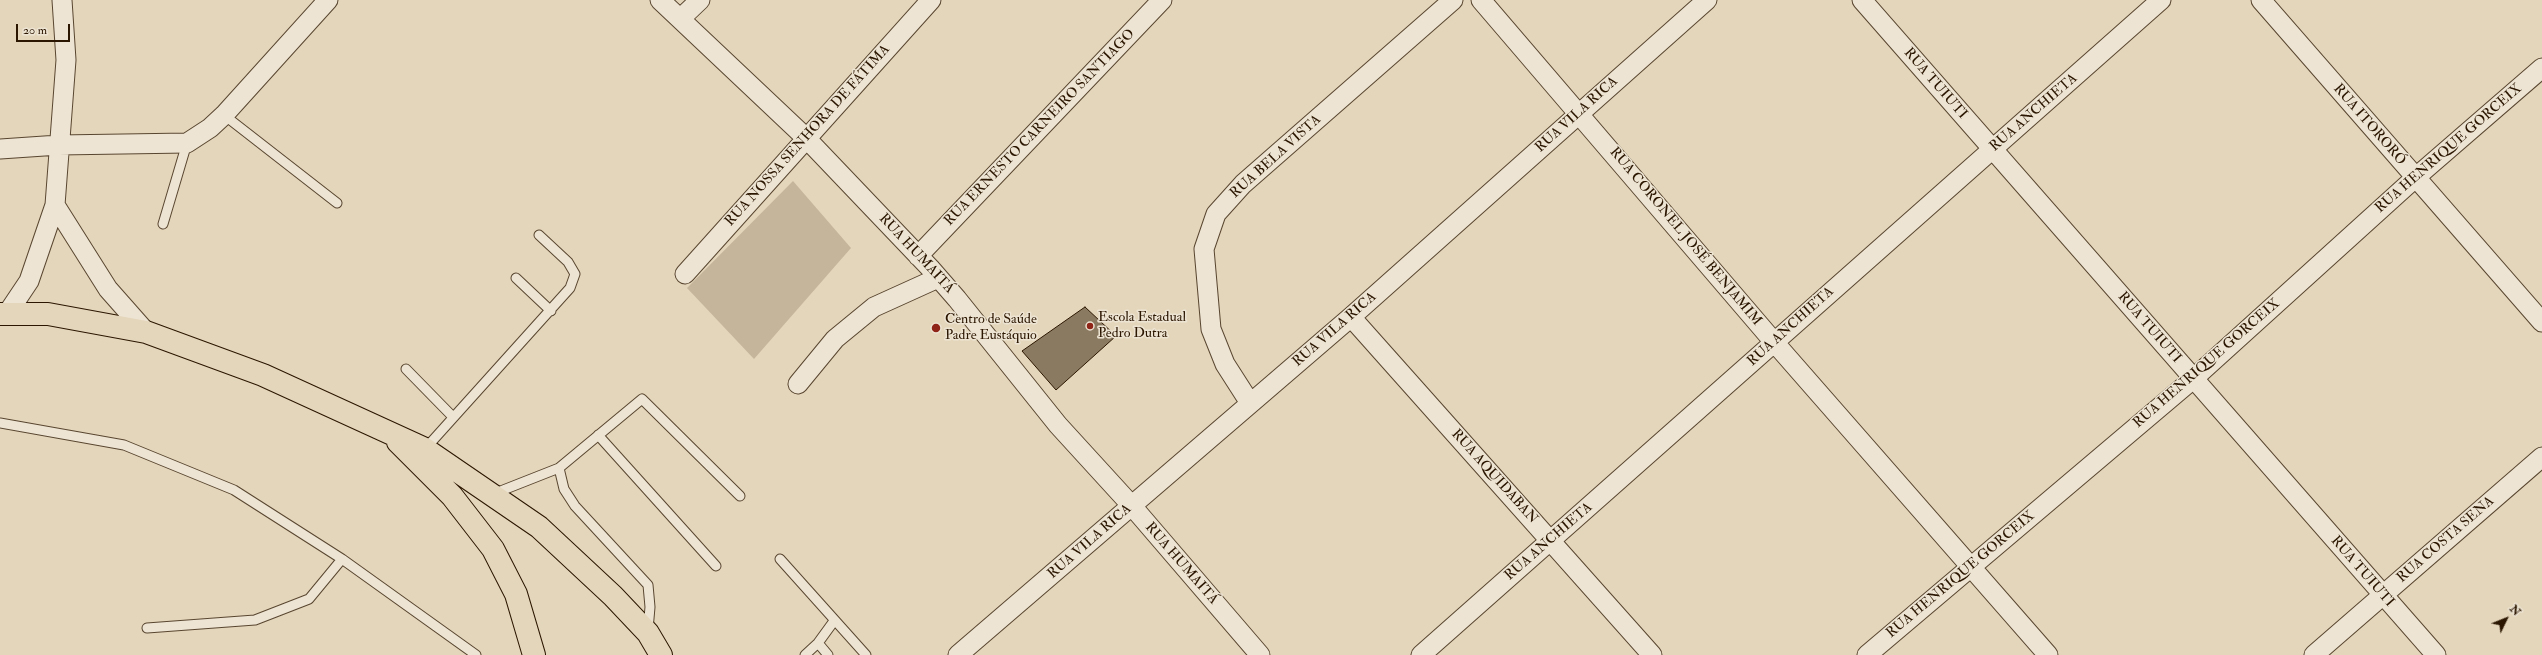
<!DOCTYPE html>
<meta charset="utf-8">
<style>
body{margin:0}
#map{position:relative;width:2542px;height:655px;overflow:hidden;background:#e4d6bb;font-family:"IM FELL Double Pica",serif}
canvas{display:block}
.north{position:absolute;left:2486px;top:599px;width:40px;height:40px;-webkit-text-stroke:3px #ede4d3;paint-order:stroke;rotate:47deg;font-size:11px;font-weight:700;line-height:16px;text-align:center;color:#2b1601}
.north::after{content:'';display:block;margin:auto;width:14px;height:18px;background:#2b1601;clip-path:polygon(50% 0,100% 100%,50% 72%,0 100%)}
.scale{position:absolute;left:16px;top:24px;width:54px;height:18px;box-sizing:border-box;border:2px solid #2b1601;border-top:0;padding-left:5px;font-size:12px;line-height:14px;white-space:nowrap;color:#2b1601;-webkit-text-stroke:3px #ede4d3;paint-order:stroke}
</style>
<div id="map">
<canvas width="2542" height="655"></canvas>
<div class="north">N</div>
<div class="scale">20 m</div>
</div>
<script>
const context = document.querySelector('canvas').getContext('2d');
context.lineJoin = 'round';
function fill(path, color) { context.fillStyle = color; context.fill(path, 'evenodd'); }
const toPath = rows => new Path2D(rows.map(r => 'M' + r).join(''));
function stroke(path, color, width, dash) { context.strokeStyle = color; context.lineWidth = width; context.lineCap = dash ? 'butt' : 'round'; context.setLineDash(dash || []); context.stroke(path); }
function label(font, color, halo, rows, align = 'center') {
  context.font = font + ' "IM FELL Double Pica",serif'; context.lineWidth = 3; context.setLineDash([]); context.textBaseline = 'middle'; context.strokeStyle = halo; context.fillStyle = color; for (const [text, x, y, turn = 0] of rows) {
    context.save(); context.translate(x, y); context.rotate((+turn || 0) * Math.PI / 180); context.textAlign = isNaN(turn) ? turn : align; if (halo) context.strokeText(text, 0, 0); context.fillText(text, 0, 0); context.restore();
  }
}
fill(toPath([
 [793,181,851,248,754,359,687,288]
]), '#c5b59b');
const building = toPath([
 [1085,307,1116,336,1056,390,1022,351,1085,307]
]);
fill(building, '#8b7a62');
stroke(building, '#2b1601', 1);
const service = toPath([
 [224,115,337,203],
 [163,224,187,143],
 [516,278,551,311],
 [406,369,453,417],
 [0,423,124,445,234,490,342,559,476,655],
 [598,435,716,566],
 [425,449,570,288,575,274,568,262,539,235],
 [559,468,564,489,575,506,648,585,650,607,648,630],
 [493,494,559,468,642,399,740,496],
 [780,559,866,655],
 [147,628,255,620,309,599,342,559],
 [818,643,828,655],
 [805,655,818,643,834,621]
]);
const minor = toPath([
 [660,0,805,137,930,268,957,299,1058,425,1132,506,1260,655],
 [1481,0,1774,342,2048,655],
 [1862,0,2436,655],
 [2261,0,2542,322],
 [680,19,700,0],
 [0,149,59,145,187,143,210,128,224,115,328,0],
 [55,205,108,289,146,332],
 [918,256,1162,0],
 [685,274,931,0],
 [7,314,29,281,55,205,66,60,62,0],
 [1351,317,1652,655],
 [798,384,835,339,874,307,938,278],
 [1250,403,1225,364,1211,329,1204,249,1216,214,1243,184,1453,0],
 [958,655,1351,317,1707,0],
 [1421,655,2161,0],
 [1867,655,2193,379,2415,178,2542,68],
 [2314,655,2542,457]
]);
const trunk = toPath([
 [0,314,48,314,146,332,263,375,425,449,539,527,613,596,648,633,661,655],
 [398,442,452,496,493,549,516,594,534,655]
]);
stroke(service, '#594630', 11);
stroke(minor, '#594630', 21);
stroke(trunk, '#2b1601', 24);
stroke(service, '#ede4d3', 9);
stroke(minor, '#ede4d3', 19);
stroke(trunk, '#e4d6bb', 22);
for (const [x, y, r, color] of [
 [1090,326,4,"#8f2418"],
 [936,328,5,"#8f2418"]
]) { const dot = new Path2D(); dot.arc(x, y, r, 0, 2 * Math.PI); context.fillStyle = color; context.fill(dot); stroke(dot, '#ede4d3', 1.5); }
label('14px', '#2b1601', '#ede4d3', [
 ["RUA TUIUTI",1935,84,49],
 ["RUA ANCHIETA",2034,113,-41],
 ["RUA VILA RICA",1577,115,-42],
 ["RUA ITORORÓ",2369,125,49],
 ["RUA ERNESTO CARNEIRO SANTIAGO",1040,128,-46],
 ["RUA NOSSA SENHORA DE FÁTIMA",808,136,-48],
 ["RUA HENRIQUE GORCEIX",2449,149,-41],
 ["RUA BELA VISTA",1276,157,-42],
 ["RUA CORONEL JOSÉ BENJAMIM",1685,237,50],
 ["RUA HUMAITÁ",916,254,47],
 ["RUA ANCHIETA",1791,327,-42],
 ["RUA TUIUTI",2149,328,49],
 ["RUA VILA RICA",1335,330,-41],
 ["RUA HENRIQUE GORCEIX",2207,364,-41],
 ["RUA AQUIDABAN",1494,477,48],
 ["RUA COSTA SENA",2446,540,-41],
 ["RUA VILA RICA",1090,542,-41],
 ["RUA ANCHIETA",1549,542,-41],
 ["RUA HUMAITÁ",1181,564,49],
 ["RUA TUIUTI",2362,572,49],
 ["RUA HENRIQUE GORCEIX",1961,575,-40]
]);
label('14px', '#2b1601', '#ede4d3', [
 ["Escola Estadual",1098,318],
 ["Pedro Dutra",1098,334],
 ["Centro de Saúde",945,320],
 ["Padre Eustáquio",945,336]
], 'left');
</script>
